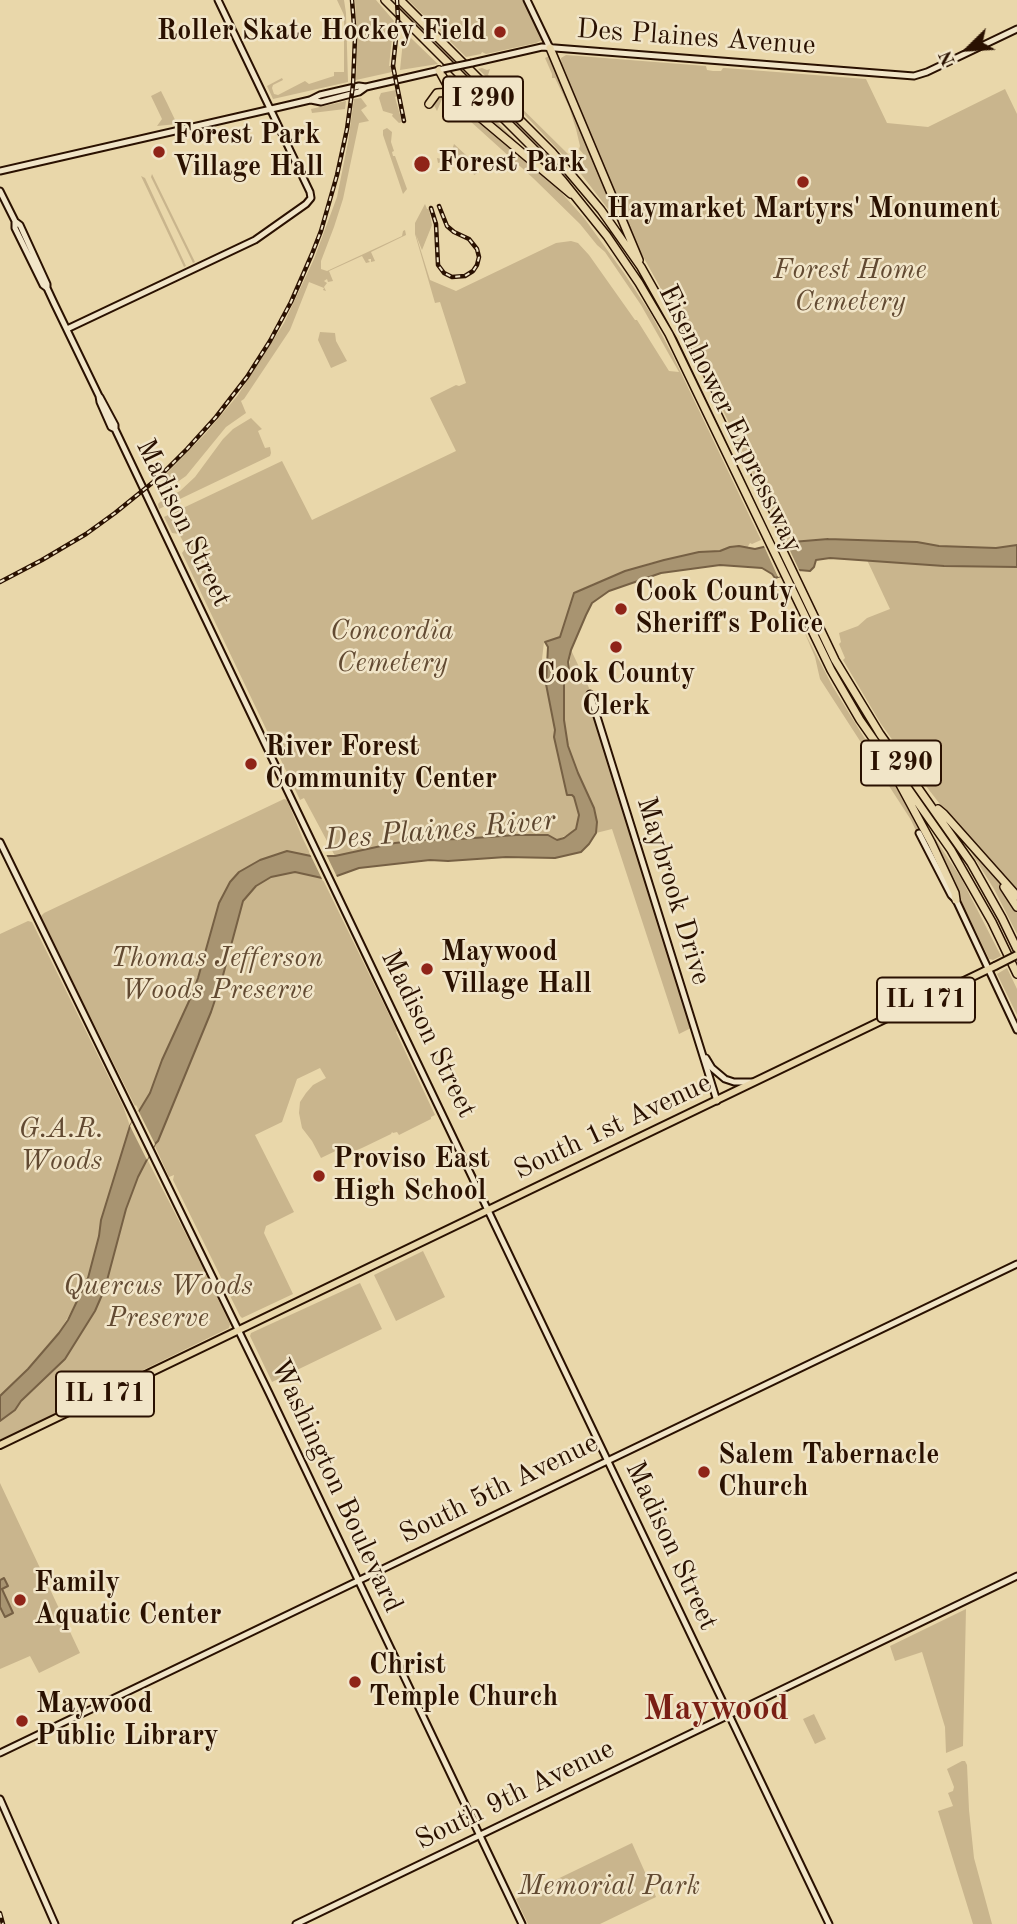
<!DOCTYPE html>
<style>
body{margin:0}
#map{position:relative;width:1017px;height:1924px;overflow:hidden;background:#e9d7aa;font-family:"Old Standard TT",serif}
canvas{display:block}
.north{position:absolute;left:933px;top:14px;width:70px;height:70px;-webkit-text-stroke:5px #f1e5c8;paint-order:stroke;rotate:246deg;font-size:19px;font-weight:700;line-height:28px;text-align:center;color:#2a1101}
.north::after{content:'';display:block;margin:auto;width:24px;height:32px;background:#2a1101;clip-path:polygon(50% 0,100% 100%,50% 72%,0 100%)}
</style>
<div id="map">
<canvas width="1017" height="1924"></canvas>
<div class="north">N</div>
</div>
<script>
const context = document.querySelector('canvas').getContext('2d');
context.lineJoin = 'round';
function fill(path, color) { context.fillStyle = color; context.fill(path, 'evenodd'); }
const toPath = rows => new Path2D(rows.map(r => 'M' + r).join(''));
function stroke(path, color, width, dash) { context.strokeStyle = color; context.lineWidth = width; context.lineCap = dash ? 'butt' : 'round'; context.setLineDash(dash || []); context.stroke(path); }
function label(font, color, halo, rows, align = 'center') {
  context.font = font + ' "Old Standard TT",serif'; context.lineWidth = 5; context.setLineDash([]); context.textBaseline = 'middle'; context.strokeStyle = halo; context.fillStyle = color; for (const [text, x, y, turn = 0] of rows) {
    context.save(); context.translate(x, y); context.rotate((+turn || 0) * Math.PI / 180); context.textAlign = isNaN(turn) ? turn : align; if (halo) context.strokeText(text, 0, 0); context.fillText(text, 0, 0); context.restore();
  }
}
fill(toPath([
 [337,0,344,0,346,13,348,82,273,99,267,86,282,78,283,80,273,85,272,88,274,94,278,95,305,81,309,84,334,76,334,72,344,72,344,15],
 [355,0,376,0,394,21,389,66,392,66,392,72,356,80,357,37],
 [408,0,523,0,542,40,536,43,486,54,482,52,481,54,466,57],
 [404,31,412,39,438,64,400,70],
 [566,55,706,66,707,70,713,71,721,71,723,68,725,68,866,79,887,123,928,127,1005,89,1017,114,1017,545,996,548,939,546,917,542,828,539,786,543,690,341,640,251,562,68,561,58],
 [549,56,621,221,618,222,581,174,505,94,478,69,482,68,487,70,490,69,488,75,570,156,573,154,583,163,583,160,586,157,579,149,580,146,576,129,569,107,555,78,552,78,552,74,545,58],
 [450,75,539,164,458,95,450,85,447,77],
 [396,90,397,96,395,97,402,122,399,123,392,116,393,114,383,111,379,98,381,93],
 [161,91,167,103,177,124,157,126,162,119,151,96],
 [449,95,551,181,584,218,624,273,651,314,672,354,761,540,752,544,750,543,747,548,739,546,730,547,720,551,709,551,650,563,593,584,574,593,560,637,544,642,541,668,545,669,546,684,555,730,554,737,567,795,573,795,574,797,579,815,578,824,574,831,557,840,516,835,460,839,421,840,395,843,335,856,304,798,300,800,182,553,185,549,185,545,179,534,172,533,164,517,282,461,312,520,456,451,430,398,456,385,459,386,466,383,440,302,435,303,415,234,415,223,425,204,427,209,429,209,432,225,422,250,416,235,430,280,456,291,556,243,571,241,578,243,589,255,635,320,637,320,669,371,679,372,641,305,605,252,597,245,580,224,533,178,449,102,442,99,437,111,434,105,438,96],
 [361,98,367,106,361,110,369,121,359,123,343,199,334,227,321,261,321,269,327,271,402,236,403,231,405,230,406,235,371,252,375,261,371,262,371,259,369,259,368,260,370,262,366,263,362,256,329,271,333,281,328,282,327,279,324,281,327,283,324,287,326,291,323,290,324,288,309,282,290,330,244,399,241,401,246,413,226,427,186,476,166,490,163,477,205,434,238,395,284,323,314,259,337,197,348,142,354,99],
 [346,101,345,109,312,113,311,109],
 [387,128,392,132,391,142,394,151,392,152,393,156,395,156,407,189,403,194,383,135,383,130],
 [454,144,468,157,480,172,474,175,469,160,465,161,463,156,438,163,437,158,442,159,450,156],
 [152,174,195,262,193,263,151,177],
 [141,176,145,178,186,266,184,267],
 [320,332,335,333,336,341,347,361,331,368,318,340],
 [251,418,262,429,258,431,265,448,270,447,271,453,270,456,159,509,158,504,160,502,180,491,195,477,223,439,233,429],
 [867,560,944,566,1017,567,1017,893,953,821,919,777,881,724,843,660,845,658,839,644,841,642,839,633,858,626,867,618,890,609],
 [804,631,833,687,865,739,890,775,921,829,916,831,911,820,820,679,815,657],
 [571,650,589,688,587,696,691,1028,679,1034,612,829,596,833,597,822,568,746,564,720,563,698,564,671,569,670],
 [284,799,287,800,303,839,397,1031,396,1032,435,1115,431,1117,431,1119,399,1135,397,1132,393,1133,392,1132,391,1134,362,1148,352,1152,348,1145,321,1158,312,1141,302,1128,299,1113,300,1102,306,1093,313,1085,326,1078,320,1068,297,1079,282,1122,255,1135,294,1212,266,1226,264,1233,293,1294,242,1318,240,1316,173,1180,174,1175,169,1177,139,1111,136,1105,135,1106,86,1008,41,916,44,913],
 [927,826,961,878,1001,956,993,960,989,959,926,827],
 [966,844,993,874,1017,911,1017,934,994,889],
 [28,921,32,922,123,1106,130,1126,101,1220,99,1236,88,1278,77,1301,59,1333,28,1369,0,1396,0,934],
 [1007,968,1017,989,1017,1015,997,974],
 [147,1159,194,1250,230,1324,229,1328,0,1440,0,1421,15,1410,105,1288,126,1209,138,1177],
 [423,1251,445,1297,396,1321,374,1275],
 [360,1283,382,1329,272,1382,250,1336,251,1333],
 [0,1483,80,1653,39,1673,30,1656,0,1669],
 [966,1609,963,1746,946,1753,945,1727,922,1652,895,1661,890,1646],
 [814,1714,826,1739,815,1744,803,1719],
 [962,1761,965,1761,967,1765,969,1810,974,1858,992,1924,973,1924,938,1811,953,1806,948,1793,953,1791,954,1787,947,1769],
 [632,1843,656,1897,600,1924,528,1924,516,1899]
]), '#c9b58d');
const water = toPath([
 [828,539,917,542,939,546,996,548,1017,545,1017,567,944,566,830,558,816,560,814,567,810,571,799,570,775,578,772,574,762,568,720,565,661,573,609,591,592,603,586,615,571,650,568,662,569,670,564,672,564,720,568,746,578,773,594,808,597,822,596,833,589,844,581,852,555,858,506,857,448,861,430,860,359,868,334,877,322,878,295,872,271,877,256,886,243,901,222,979,211,1012,158,1141,155,1144,138,1177,126,1209,105,1288,95,1311,65,1359,21,1401,15,1410,0,1421,0,1396,28,1369,59,1333,68,1320,88,1278,99,1236,101,1220,130,1126,150,1093,162,1060,190,999,198,978,219,903,230,882,239,872,260,860,287,851,311,856,335,856,395,843,421,840,460,839,516,835,548,835,557,840,564,838,576,829,579,815,574,797,572,795,567,795,554,737,555,730,546,684,548,647,545,642,560,637,574,593,625,571,664,560,699,552,720,551,730,547,739,546,755,549,780,543,828,539],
 [4,1578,8,1586,2,1589,13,1613,5,1617,0,1607,0,1580,4,1578]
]);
fill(water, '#a89471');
stroke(water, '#766044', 2);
fill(toPath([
 [779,540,785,540,800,572,778,577,763,544],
 [309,852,325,852,338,879,323,881],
 [138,1110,155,1144,147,1160,130,1126]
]), '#e9d7aa');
const secondary = toPath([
 [527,0,550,48],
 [472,63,542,47,914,76,927,72,1017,29],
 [311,100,321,102,359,92,366,87,440,70],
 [0,171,280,107,310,100,320,95,359,86,366,87],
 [0,191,15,221,15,228,43,285,47,288,54,303,99,396,100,402,111,427,115,429,183,572,829,1924],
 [16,222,20,225,47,284,47,288],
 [67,329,255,240,306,204,311,198,310,192,218,0],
 [100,397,115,425,115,429],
 [590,694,717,1101],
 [919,833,951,895,956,900,1017,1030],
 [0,842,269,1393,522,1924],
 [706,1058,712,1068,725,1079,734,1082,752,1082],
 [0,1753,1017,1264],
 [0,1799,55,1924],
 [296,1924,1017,1576]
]);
const primary = toPath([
 [0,1445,995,966]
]);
const highway = toPath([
 [385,0,542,157,562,180,607,236,639,283,669,334,831,670,860,720,951,850,992,922,1017,974],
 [400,0,552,152,601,210,641,267,680,336,835,660,880,734,971,863,1002,918,1017,949],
 [550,48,639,260],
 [439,70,451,92,457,98,571,194],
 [429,104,437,93,451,92],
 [896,777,931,842,955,893,956,900],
 [938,809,944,814,1017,896],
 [1004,887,1017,907]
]);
stroke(secondary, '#2a1101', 9);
stroke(primary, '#2a1101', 10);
stroke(highway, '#2a1101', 10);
stroke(secondary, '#f1e5c8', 5);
stroke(primary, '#e9d7aa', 6);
stroke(highway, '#e9d7aa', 7);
const rail = toPath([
 [397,0,398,19,393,66,404,121],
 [431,208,436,224,438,265,444,273,452,277,465,276,473,271,477,265,479,257,477,249,469,239,454,232,447,226,439,206],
 [0,582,42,560,86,534,115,513,157,479,187,449,216,417,247,377,270,341,291,302,312,254,321,231,337,175,347,129,353,85,355,38,352,0],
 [0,1913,3,1924]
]);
stroke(rail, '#2a1101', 4.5);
stroke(rail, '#f1e5c8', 2, [5]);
const secondaryBridge = toPath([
 [443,69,472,63]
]);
const primaryBridge = toPath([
 [995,966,1017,955]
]);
stroke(secondaryBridge, '#2a1101', 9, []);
stroke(primaryBridge, '#2a1101', 10, []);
stroke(secondaryBridge, '#f1e5c8', 5);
stroke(primaryBridge, '#e9d7aa', 6);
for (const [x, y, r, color] of [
 [500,32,7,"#8f2418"],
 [159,152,7,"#8f2418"],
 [422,164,9,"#8f2418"],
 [803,182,7,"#8f2418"],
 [621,609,7,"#8f2418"],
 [616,647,7,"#8f2418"],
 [251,764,7,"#8f2418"],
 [427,969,7,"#8f2418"],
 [319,1176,7,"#8f2418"],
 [704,1472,7,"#8f2418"],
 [20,1600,7,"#8f2418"],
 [355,1682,7,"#8f2418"],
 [22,1721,7,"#8f2418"]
]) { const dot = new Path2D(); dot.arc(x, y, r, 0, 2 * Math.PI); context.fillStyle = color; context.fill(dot); stroke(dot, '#f1e5c8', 2.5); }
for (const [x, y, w] of [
 [483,99,80],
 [901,763,80],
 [926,1000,98],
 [105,1394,98]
]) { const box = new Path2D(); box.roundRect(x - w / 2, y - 22.5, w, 45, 5); context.fillStyle = '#f1e5c8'; context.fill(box); stroke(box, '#2a1101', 2); }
label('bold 26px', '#2a1101', null, [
 ["I 290",483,99],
 ["I 290",901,763],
 ["IL 171",926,1000],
 ["IL 171",105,1394]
]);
label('bold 28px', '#2a1101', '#f1e5c8', [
 ["Roller Skate Hockey Field",486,32,"right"],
 ["Forest Park",173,136],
 ["Village Hall",173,168],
 ["Forest Park",438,164],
 ["Haymarket Martyrs' Monument",803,210,"center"],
 ["Cook County",635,593],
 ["Sheriff's Police",635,625],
 ["Cook County",616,675,"center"],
 ["Clerk",616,707,"center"],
 ["River Forest",265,748],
 ["Community Center",265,780],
 ["Maywood",441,953],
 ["Village Hall",441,985],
 ["Proviso East",333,1160],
 ["High School",333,1192],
 ["Salem Tabernacle",718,1456],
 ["Church",718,1488],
 ["Family",34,1584],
 ["Aquatic Center",34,1616],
 ["Christ",369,1666],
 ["Temple Church",369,1698],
 ["Maywood",36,1705],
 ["Public Library",36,1737]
], 'left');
label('28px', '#2a1101', '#f1e5c8', [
 ["Des Plaines Avenue",696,38,4],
 ["Eisenhower Expressway",730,419,64],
 ["Madison Street",183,523,64],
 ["Maybrook Drive",673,891,73],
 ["Madison Street",428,1034,64],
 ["South 1st Avenue",613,1127,-25],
 ["Washington Boulevard",336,1486,65],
 ["South 5th Avenue",499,1489,-26],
 ["Madison Street",671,1546,65],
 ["South 9th Avenue",515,1795,-26]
]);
label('italic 28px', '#624a32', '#f1e5c8', [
 ["Forest Home",850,271],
 ["Cemetery",850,303],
 ["Concordia",392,632],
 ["Cemetery",392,664],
 ["Thomas Jefferson",217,959],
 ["Woods Preserve",217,991],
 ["G.A.R.",61,1130],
 ["Woods",61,1162],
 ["Quercus Woods",158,1287],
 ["Preserve",158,1319],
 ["Memorial Park",609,1887]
]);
label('italic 30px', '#5c452e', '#f1e5c8', [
 ["Des Plaines River",440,831,-5]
]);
label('bold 35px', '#7a1f14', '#f1e5c8', [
 ["Maywood",716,1710]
]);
</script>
